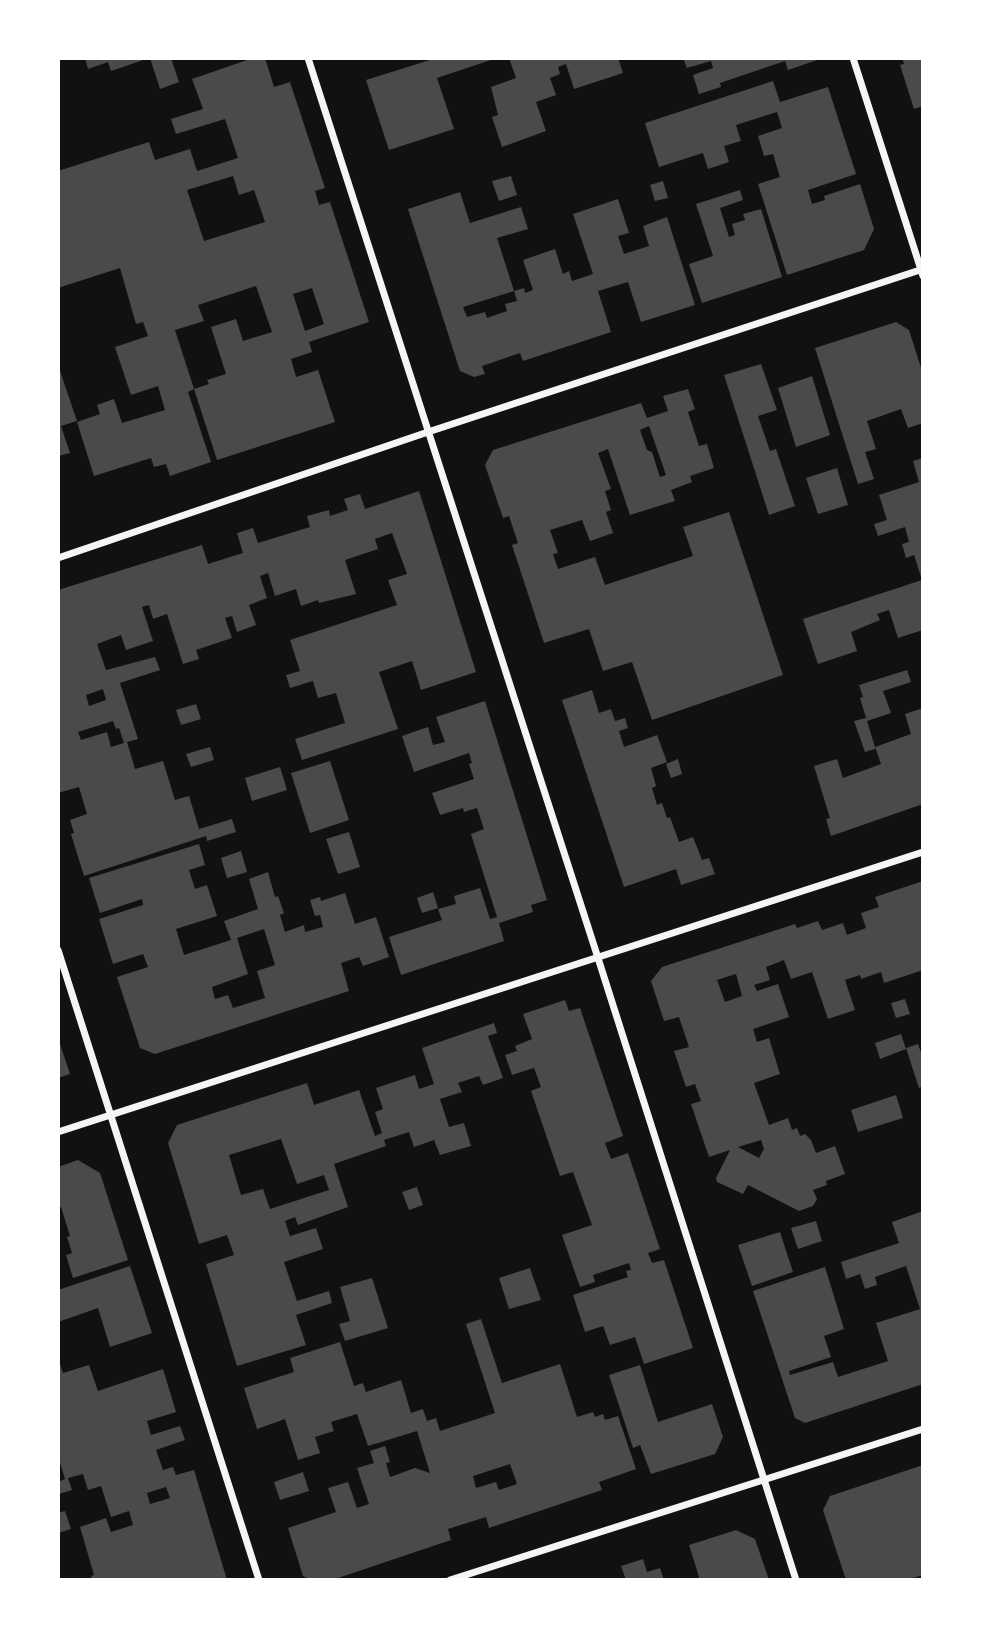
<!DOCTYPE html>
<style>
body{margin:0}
#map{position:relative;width:981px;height:1638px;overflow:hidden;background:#111;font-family:"Asap Condensed",sans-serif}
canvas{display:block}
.frame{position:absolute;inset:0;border:60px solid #fff;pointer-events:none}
</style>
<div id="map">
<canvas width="981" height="1638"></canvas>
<div class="frame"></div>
</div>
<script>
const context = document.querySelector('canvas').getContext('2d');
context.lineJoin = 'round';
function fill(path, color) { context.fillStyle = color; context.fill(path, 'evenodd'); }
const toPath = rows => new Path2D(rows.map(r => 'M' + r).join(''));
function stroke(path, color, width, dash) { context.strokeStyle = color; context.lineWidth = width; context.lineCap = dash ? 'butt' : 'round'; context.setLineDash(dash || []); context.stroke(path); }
fill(toPath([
 [85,58,149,58,111,71,108,62,88,69],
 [150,58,171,58,179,82,160,89],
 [253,58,265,58,274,87,290,82,325,188,315,191,319,205,330,202,369,322,309,342,312,352,291,359,296,377,318,370,335,422,217,460,194,389,209,384,207,380,226,374,211,327,236,319,243,341,272,332,256,286,198,305,204,321,175,330,194,389,188,392,211,462,170,476,166,464,154,467,151,458,94,476,77,422,100,414,97,405,114,399,122,423,165,410,158,386,131,395,115,347,148,336,143,322,136,324,120,268,58,288,58,171,149,142,155,160,190,149,197,171,238,158,225,119,176,134,171,119,203,109,192,79],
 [233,176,239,195,254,190,265,222,204,241,187,190],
 [312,288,324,324,305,331,293,294],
 [429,58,497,58,437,78,454,129,389,150,366,80,430,60],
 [509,58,618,58,623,73,574,89,566,64,558,67,560,74,550,78,556,95,536,102,546,131,502,147,492,117,498,115,491,87,516,78],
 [683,58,823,58,788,70,785,61,720,83,721,87,699,94,693,75,713,68,711,61,687,68],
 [902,58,923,58,923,106,914,109,900,65,904,64],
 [773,81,780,102,828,87,856,174,808,190,812,204,825,200,824,196,860,184,874,229,864,250,787,275,758,184,780,177,773,154,764,156,758,136,782,128,777,112,736,125,741,141,724,146,729,162,708,169,703,153,659,167,645,123],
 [511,176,517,195,499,201,492,181],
 [663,181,668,198,655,201,650,185],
 [740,190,743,200,720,208,729,237,735,235,732,224,745,220,743,214,761,209,782,277,702,303,689,264,713,256,696,204],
 [460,192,470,223,521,207,528,229,497,238,514,291,524,288,525,293,533,290,523,260,555,249,563,274,569,271,572,281,593,274,573,214,618,199,629,233,618,236,624,254,649,246,643,226,667,217,695,305,641,322,628,282,598,291,611,332,523,361,520,353,482,366,485,374,474,377,460,371,408,209],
 [514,291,517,301,505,304,507,311,487,318,485,312,467,317,463,307],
 [896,322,909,330,923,374,923,423,908,428,901,409,867,421,876,449,865,452,874,479,858,484,815,348],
 [761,364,777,410,758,416,770,451,776,449,795,506,769,515,724,375],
 [58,365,77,421,61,426,70,453,58,456],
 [812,376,830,435,796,447,778,388],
 [688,389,695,409,688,412,699,446,707,444,714,468,690,476,692,482,671,490,675,501,630,515,608,449,598,453,611,489,605,491,611,510,606,512,613,533,590,541,582,520,550,530,558,553,553,554,558,569,595,557,605,585,693,556,683,527,729,512,783,675,652,720,632,662,603,671,589,629,544,643,512,545,518,543,509,516,503,518,485,465,493,450,641,403,647,418,668,411,663,396],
 [649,426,666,475,660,477,652,452,647,450,640,430],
 [923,458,923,630,898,638,889,610,877,614,880,620,851,632,857,651,818,664,803,619,922,580,914,555,906,558,902,544,909,542,905,527,878,536,874,524,887,520,879,495,919,482,913,461],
 [837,468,848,505,818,514,806,478],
 [419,491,476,672,421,690,412,661,379,672,398,729,302,760,295,739,345,723,336,693,318,698,313,681,290,688,286,675,300,671,290,640,397,605,388,580,407,574,392,533,375,539,378,549,345,560,356,594,319,603,318,600,301,606,296,589,275,596,268,573,260,576,267,598,249,605,256,625,237,632,232,616,225,618,232,638,196,650,199,659,183,664,167,614,153,619,149,605,142,607,153,641,126,650,121,635,97,644,106,670,155,657,160,670,120,683,138,739,127,742,135,769,163,761,175,800,189,796,199,829,232,819,236,832,207,841,206,836,84,876,71,834,74,833,70,820,87,814,79,787,58,793,58,590,202,545,208,564,243,553,237,533,253,528,258,543,310,527,307,516,329,510,330,516,348,510,344,499,360,494,365,509],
 [103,689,106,700,89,706,86,695],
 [113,721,116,729,119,728,124,743,111,747,107,732,81,740,78,732],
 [907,670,911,682,883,691,891,713,867,721,875,747,911,734,905,714,923,708,923,804,831,836,826,819,830,818,814,766,837,759,843,778,881,764,875,747,875,749,865,752,854,721,866,718,860,698,863,697,859,685],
 [592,690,599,713,611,709,615,721,625,718,628,728,619,731,624,747,657,735,667,762,651,768,656,786,652,788,657,805,662,803,667,818,670,817,679,842,693,837,702,860,709,858,715,874,681,885,676,869,624,887,562,700],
 [485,701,547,900,531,905,533,912,499,923,504,941,401,975,389,937,442,920,438,909,456,904,454,896,480,888,490,919,497,917,471,834,484,829,477,808,464,812,463,808,440,815,432,793,474,779,469,764,472,763,469,753,414,772,402,736,428,727,433,745,445,742,436,717],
 [196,704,201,719,181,725,176,710],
 [210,747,214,760,191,767,186,754],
 [678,759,682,774,671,778,666,764],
 [330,761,349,820,310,833,291,773],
 [280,767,287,790,252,801,245,778],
 [349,832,360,867,338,874,326,839],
 [199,844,205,865,189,870,195,889,207,885,217,916,176,929,184,955,231,940,224,921,258,909,249,879,268,872,275,897,278,896,284,913,280,915,285,932,304,925,305,932,323,927,320,915,315,916,310,900,320,897,321,901,345,893,355,924,376,917,389,957,363,966,359,957,341,963,349,991,155,1054,140,1048,117,977,148,967,143,954,113,964,99,919,143,905,142,899,100,913,89,878],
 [264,929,275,965,257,971,265,998,233,1008,228,995,215,999,212,987,248,974,237,938],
 [241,851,247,872,227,878,221,858],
 [923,881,923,970,884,983,881,972,861,979,860,975,845,980,855,1010,828,1019,812,972,791,979,784,960,766,967,770,980,754,985,757,991,778,984,789,1017,753,1029,757,1042,769,1038,780,1074,754,1083,769,1125,788,1118,792,1130,797,1128,800,1136,805,1134,811,1140,816,1153,835,1146,845,1174,826,1181,827,1185,813,1190,817,1199,813,1206,799,1211,748,1185,743,1194,717,1182,716,1178,730,1150,709,1157,691,1104,701,1101,695,1084,686,1087,674,1051,689,1047,679,1017,664,1021,651,981,662,967,795,924,797,928,818,921,822,930,843,923,847,935,866,928,861,913,879,907,875,897],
 [736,974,742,996,725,1002,717,980],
 [761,1140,764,1149,759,1158,738,1147],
 [433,892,438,908,422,913,417,898],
 [905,999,910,1014,896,1018,891,1003],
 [565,1000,569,1011,580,1008,623,1136,605,1143,611,1159,628,1153,660,1249,648,1253,652,1263,664,1260,693,1348,644,1364,635,1337,610,1345,603,1326,585,1332,573,1295,628,1277,626,1271,631,1270,629,1263,593,1275,595,1282,580,1287,562,1235,592,1225,573,1172,560,1176,531,1091,541,1087,534,1068,512,1075,505,1055,517,1051,515,1046,532,1039,523,1014],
 [494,1023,497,1033,488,1036,503,1078,483,1085,479,1076,458,1083,462,1092,440,1099,449,1127,464,1123,471,1146,440,1155,434,1140,414,1147,409,1132,384,1140,386,1146,334,1164,348,1207,298,1225,295,1217,285,1221,290,1236,316,1228,323,1249,284,1262,297,1301,329,1291,332,1303,296,1315,306,1345,237,1366,206,1264,234,1255,227,1235,199,1244,168,1143,177,1125,307,1083,314,1105,359,1090,375,1136,382,1133,375,1112,383,1109,376,1088,415,1075,419,1089,434,1084,422,1048],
 [281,1139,297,1184,324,1175,329,1190,270,1209,263,1189,241,1195,229,1155],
 [901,1034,906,1049,880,1059,875,1043],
 [58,1038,70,1074,58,1078],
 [918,1044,923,1058,923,1086,919,1088,906,1048],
 [896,1095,903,1118,858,1132,851,1110],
 [78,1160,100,1173,128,1260,73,1278,66,1255,72,1253,67,1237,70,1236,61,1207,58,1208,58,1167],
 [417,1187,423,1205,409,1210,402,1192],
 [923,1211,923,1384,805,1423,795,1418,753,1291,825,1267,844,1329,824,1336,831,1357,789,1371,790,1375,833,1362,838,1377,888,1361,876,1323,920,1309,906,1266,875,1277,877,1285,865,1289,860,1274,846,1279,841,1262,899,1243,892,1222],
 [816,1221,822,1241,798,1249,791,1228],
 [780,1232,793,1272,752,1286,738,1245],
 [130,1266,152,1333,110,1347,98,1308,58,1322,58,1290],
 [530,1268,541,1300,509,1309,499,1278],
 [372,1278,388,1328,345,1341,339,1324,350,1321,340,1287],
 [481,1319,502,1383,560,1364,577,1417,593,1412,595,1417,603,1414,605,1420,618,1416,636,1469,599,1482,602,1490,489,1528,486,1517,448,1529,451,1540,332,1580,311,1580,303,1576,288,1528,336,1512,328,1488,348,1482,357,1508,369,1504,357,1468,374,1463,370,1451,385,1446,390,1462,386,1463,390,1477,415,1468,430,1473,417,1431,368,1446,357,1414,331,1422,334,1431,315,1437,320,1453,298,1460,285,1419,257,1429,244,1388,294,1372,290,1358,340,1342,354,1386,363,1383,366,1392,401,1380,411,1413,423,1409,427,1421,436,1418,440,1431,495,1413,466,1324],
 [510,1464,517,1484,499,1490,496,1482,476,1488,473,1476],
 [58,1358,63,1373,89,1365,98,1391,163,1369,176,1412,147,1421,151,1435,180,1426,185,1440,156,1450,163,1470,173,1467,176,1475,194,1470,227,1580,93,1580,91,1576,94,1575,80,1527,106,1518,111,1532,133,1525,129,1511,111,1517,101,1486,88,1490,83,1474,68,1478,72,1490,59,1494,58,1482,65,1479,58,1456],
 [166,1487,170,1498,150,1504,147,1493],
 [640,1365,658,1422,712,1404,723,1437,715,1454,651,1474,640,1445,633,1448,609,1375],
 [923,1465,923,1537,921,1538,923,1575,907,1580,846,1580,823,1510,830,1496],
 [303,1472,309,1491,280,1500,274,1482],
 [65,1511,71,1529,58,1533,58,1513],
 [736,1530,755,1539,769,1580,700,1580,689,1545],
 [643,1559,647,1572,660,1568,664,1580,626,1580,621,1566]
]), '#4a4a4a');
stroke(toPath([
 [308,58,598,958,796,1580],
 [853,58,923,276],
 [58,558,428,432,923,269],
 [58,950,259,1580],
 [58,1132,923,852],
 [450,1580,923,1429]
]), '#f5f5f5', 7);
</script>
